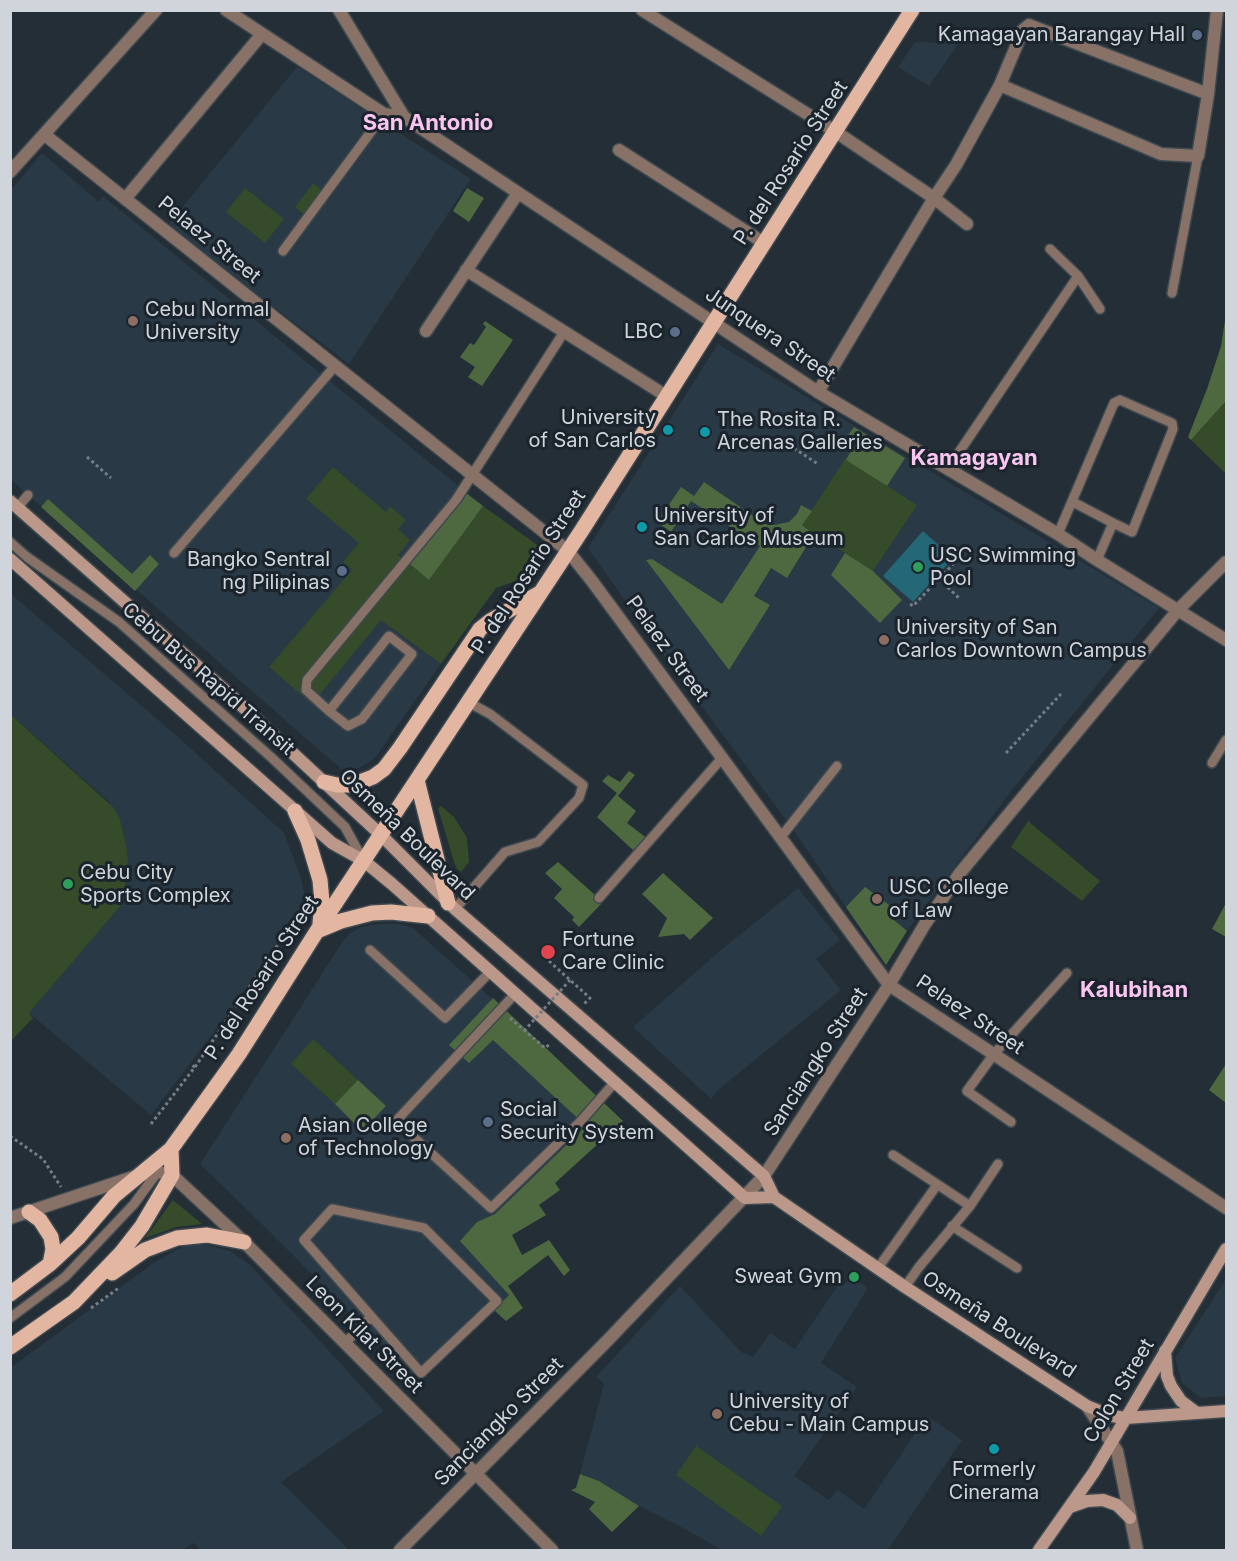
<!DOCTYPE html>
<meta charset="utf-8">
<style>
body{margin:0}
#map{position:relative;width:1237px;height:1561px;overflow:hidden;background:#242e36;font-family:Inter,sans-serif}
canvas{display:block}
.frame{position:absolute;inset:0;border:12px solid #cfd5db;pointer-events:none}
</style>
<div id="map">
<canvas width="1237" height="1561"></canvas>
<div class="frame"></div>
</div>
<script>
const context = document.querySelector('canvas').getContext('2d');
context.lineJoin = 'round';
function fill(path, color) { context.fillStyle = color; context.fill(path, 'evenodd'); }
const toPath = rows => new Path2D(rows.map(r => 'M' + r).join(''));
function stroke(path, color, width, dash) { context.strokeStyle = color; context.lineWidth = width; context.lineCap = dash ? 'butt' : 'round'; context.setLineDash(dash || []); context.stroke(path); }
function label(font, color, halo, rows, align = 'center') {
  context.font = font + ' Inter,sans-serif'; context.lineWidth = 6; context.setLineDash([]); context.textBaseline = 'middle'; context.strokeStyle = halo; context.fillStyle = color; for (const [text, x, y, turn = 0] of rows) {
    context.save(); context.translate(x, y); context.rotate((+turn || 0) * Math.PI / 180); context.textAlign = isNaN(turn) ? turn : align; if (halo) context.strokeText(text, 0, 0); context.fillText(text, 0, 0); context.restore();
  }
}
fill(toPath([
 [915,42,959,43,929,86,898,67],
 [297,67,471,179,349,364,167,226],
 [42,153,99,202,103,196,483,506,544,550,527,577,494,588,375,758,359,768,341,769,11,480,11,190],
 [718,344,1159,608,1012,790,907,931,887,915,868,940,795,832,661,652,588,548],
 [11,594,178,737,284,833,300,875,306,900,234,1006,151,1115,29,1013,123,903,128,862,126,844,120,819,107,800,11,715],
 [798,888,840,940,816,959,841,990,718,1090,711,1099,633,1027,722,949],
 [380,924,398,924,413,928,490,997,598,1101,623,1121,474,1256,509,1295,418,1381,270,1232,200,1164,343,941,350,933,362,927],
 [199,1243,230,1251,249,1264,384,1411,281,1482,349,1550,201,1550,193,1543,182,1550,11,1550,10,1368,155,1262,182,1247],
 [850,1276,868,1288,821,1363,857,1387,794,1476,829,1500,838,1490,864,1509,927,1416,962,1440,888,1550,722,1550,685,1529,639,1506,599,1481,580,1474,604,1384,596,1377,680,1286,741,1352,753,1357,770,1333,795,1349,840,1282,845,1285],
 [1226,1279,1226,1396,1201,1398,1182,1383,1175,1358]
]), '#293945');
fill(toPath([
 [313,183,322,191,304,215,295,207],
 [245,188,284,219,265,243,226,212],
 [1226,401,1226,474,1191,440],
 [845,459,917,505,873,571,802,525],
 [333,467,386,512,390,506,406,520,398,529,410,540,398,555,429,580,483,506,544,550,527,577,496,588,441,664,381,620,312,704,269,667,352,570,343,562,359,543,306,499],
 [11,715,114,808,120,819,126,844,128,862,123,903,29,1013,33,1018,11,1041],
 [441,806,454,817,467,838,469,862,461,872,457,869,454,862,438,808],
 [1028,821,1100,881,1082,901,1011,847],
 [313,1039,358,1080,335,1104,291,1064],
 [173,1200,202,1224,176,1227,145,1238],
 [696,1446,782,1506,761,1536,676,1475]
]), '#354b29');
fill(toPath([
 [467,188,484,198,469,222,453,211],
 [1226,314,1226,401,1191,440,1188,437,1207,389,1221,346],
 [485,321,513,340,482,386,468,377,475,367,460,357,470,343,474,345,486,327,483,324],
 [854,427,905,458,887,486,846,460,857,440,848,435],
 [704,482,765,524,774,525,789,522,797,514,801,505,812,511,802,525,814,534,787,578,771,568,754,596,770,605,729,670,646,560,652,559,722,604,760,546,691,501,671,532,657,522,681,487,694,496],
 [462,490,483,506,429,580,406,561],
 [48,499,132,574,150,555,159,564,135,591,41,507],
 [845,553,873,571,902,600,880,623,831,575],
 [629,771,635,775,618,796,636,811,627,823,648,839,633,850,597,817,617,793,602,781,608,775,620,782],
 [558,862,603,902,579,927,572,920,574,917,554,898,562,889,545,873],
 [663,873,713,918,690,940,684,934,658,937,667,918,642,894],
 [865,887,893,908,888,915,907,931,886,965,846,907],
 [1226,903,1226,937,1212,929],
 [493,998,623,1121,555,1183,560,1190,539,1205,546,1215,512,1235,522,1255,549,1240,570,1270,564,1276,548,1255,508,1286,523,1308,506,1321,494,1310,509,1295,460,1241,477,1222,495,1214,586,1126,493,1040,469,1063,449,1045],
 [1226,1064,1226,1103,1209,1090],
 [358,1080,386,1106,362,1131,335,1104],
 [580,1474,599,1481,639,1506,612,1532,589,1509,595,1502,571,1490,576,1488]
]), '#4e6940');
fill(toPath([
 [923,531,953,558,913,602,883,576]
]), '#246877');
const service = toPath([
 [1050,249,1078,276,1100,309],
 [283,251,384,114],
 [1172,293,1198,156],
 [947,470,1078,276],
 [1073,502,1113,523],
 [18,507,28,495],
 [1058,534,1114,403,1120,400,1172,423,1173,429,1132,532,1113,523,1097,560],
 [10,542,27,557,119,622,272,758,345,827,363,860],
 [174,553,335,366],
 [329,711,389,636,412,654,362,719,348,726,329,711,306,690,307,680,456,500,564,332],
 [1212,763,1226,740],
 [781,837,837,766],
 [599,898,722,758],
 [455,909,505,852,538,842,579,798,583,785,490,714,468,702],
 [370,950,445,1018,490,972],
 [515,994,396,1121,491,1208,580,1122,615,1082],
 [1011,1122,967,1091,994,1054,1067,973],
 [893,1155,970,1206],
 [332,1209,424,1228,497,1301,421,1373,304,1240,332,1209],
 [952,1226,1017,1268],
 [878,1268,937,1185],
 [905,1287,919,1267,970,1206,998,1164],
 [10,1318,65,1277,134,1204,159,1170],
 [345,1343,370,1318]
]);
const minor = toPath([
 [226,10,384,114,404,117],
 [642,10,836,132,934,198,967,224],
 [1000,85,1161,154,1198,156,1208,94,1217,10],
 [45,135,568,551],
 [619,150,764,243],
 [125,199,262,34],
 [466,270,668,397],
 [426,331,518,193],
 [818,392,934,198,956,165,1000,85,1023,30,1029,25,1208,94]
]);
const tertiary = toPath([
 [339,10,404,117,818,392,1058,534,1097,560,1226,640],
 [10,172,156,10],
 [568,551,592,581,889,985,1226,1208],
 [10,1218,136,1176,158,1172,172,1175,244,1242,552,1550],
 [1087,1406,1117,1451,1137,1550],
 [400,1550,608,1340,764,1176,889,985,925,924,960,873,1178,610,1226,562]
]);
const secondary = toPath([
 [10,501,228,693,381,835,455,909,764,1176,774,1197,905,1287,1087,1406,1112,1416,1126,1418,1226,1411],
 [10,559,332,843,364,861,392,884,745,1198,774,1197],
 [1165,1351,1167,1376,1171,1386,1181,1401,1197,1413],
 [1070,1507,1087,1501,1103,1500,1117,1505,1130,1518],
 [1039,1550,1094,1472,1226,1249]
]);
const primary = toPath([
 [417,780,448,903],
 [324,782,337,785,352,785,373,777,384,769,400,748,480,629,490,621,538,594],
 [295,811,308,840,320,880,322,902,320,924],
 [317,931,341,921,372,913,391,912,428,916],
 [29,1212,40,1220,51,1237,53,1249,50,1264],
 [112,1273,145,1250,177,1238,207,1235,244,1242],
 [10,1294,50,1264,78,1238,114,1196,171,1149,217,1085,239,1054,317,931,582,530,912,10],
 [10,1347,74,1302,121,1253,142,1226,172,1175,171,1149]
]);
stroke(service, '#3f4950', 12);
stroke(minor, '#3f4950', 15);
stroke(tertiary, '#3f4950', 15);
stroke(secondary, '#3f4950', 15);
stroke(primary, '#3f4950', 18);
stroke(toPath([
 [789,445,818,464],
 [87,457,111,478],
 [939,579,960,599],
 [910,604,913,606,959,558,955,555],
 [1006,753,1061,694],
 [373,792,375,803],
 [549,961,590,998,584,1004],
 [510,1018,545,1048,550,1044],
 [195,1067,305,905],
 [151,1124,195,1067,190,1064],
 [10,1136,43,1159,61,1187],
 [91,1308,120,1287]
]), '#757d85', 3, [3, 3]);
stroke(service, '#887268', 9);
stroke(minor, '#887268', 12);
stroke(tertiary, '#887268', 12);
stroke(secondary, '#bb9889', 12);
stroke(primary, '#e3b6a2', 15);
stroke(toPath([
 [524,1031,570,980]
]), '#757d85', 3, [3, 3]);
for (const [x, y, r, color] of [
 [1197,35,6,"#5c6f8a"],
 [133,321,6,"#8d6e63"],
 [675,332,6,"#5c6f8a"],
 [668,430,6,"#0f9aa8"],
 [705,432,6,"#0f9aa8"],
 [642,527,6,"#0f9aa8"],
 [918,567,6,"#2e9e5b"],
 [342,571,6,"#5c6f8a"],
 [884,640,6,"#8d6e63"],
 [68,884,6,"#2e9e5b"],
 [877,899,6,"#8d6e63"],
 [548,952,8,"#e0444e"],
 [488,1122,6,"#5c6f8a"],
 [286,1138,6,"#8d6e63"],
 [854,1277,6,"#2e9e5b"],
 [717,1414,6,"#8d6e63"],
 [994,1449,6,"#0f9aa8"]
]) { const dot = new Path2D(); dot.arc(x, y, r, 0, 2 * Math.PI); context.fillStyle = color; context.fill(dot); stroke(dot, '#1b242c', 2); }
label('20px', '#cfd5db', '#1b242c', [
 ["Kamagayan Barangay Hall",1185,35,"right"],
 ["Cebu Normal",145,310],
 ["University",145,333],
 ["LBC",663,332,"right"],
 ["University",656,418,"right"],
 ["of San Carlos",656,441,"right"],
 ["The Rosita R.",717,420],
 ["Arcenas Galleries",717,443],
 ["University of",654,516],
 ["San Carlos Museum",654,539],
 ["USC Swimming",930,556],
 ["Pool",930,579],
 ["Bangko Sentral",330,560,"right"],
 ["ng Pilipinas",330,583,"right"],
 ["University of San",896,628],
 ["Carlos Downtown Campus",896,651],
 ["Cebu City",80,873],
 ["Sports Complex",80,896],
 ["USC College",889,888],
 ["of Law",889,911],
 ["Fortune",562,940],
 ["Care Clinic",562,963],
 ["Social",500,1110],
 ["Security System",500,1133],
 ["Asian College",298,1126],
 ["of Technology",298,1149],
 ["Sweat Gym",842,1277,"right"],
 ["University of",729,1402],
 ["Cebu - Main Campus",729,1425],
 ["Formerly",994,1470,"center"],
 ["Cinerama",994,1493,"center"]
], 'left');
label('20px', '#cfd5db', '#1b242c', [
 ["P. del Rosario Street",791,163,-57],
 ["Pelaez Street",209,240,39],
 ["Junquera Street",770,335,34],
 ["P. del Rosario Street",529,572,-57],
 ["Pelaez Street",667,649,54],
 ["Cebu Bus Rapid Transit",208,679,41],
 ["Osmeña Boulevard",407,835,44],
 ["P. del Rosario Street",262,978,-57],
 ["Pelaez Street",970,1015,34],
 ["Sanciangko Street",816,1062,-57],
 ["Osmeña Boulevard",999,1325,33],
 ["Leon Kilat Street",364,1335,45],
 ["Colon Street",1119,1391,-59],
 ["Sanciangko Street",499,1422,-45]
]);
label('bold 22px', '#f8c6f1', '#1b242c', [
 ["San Antonio",428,123],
 ["Kamagayan",974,458],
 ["Kalubihan",1134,990]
]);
</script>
